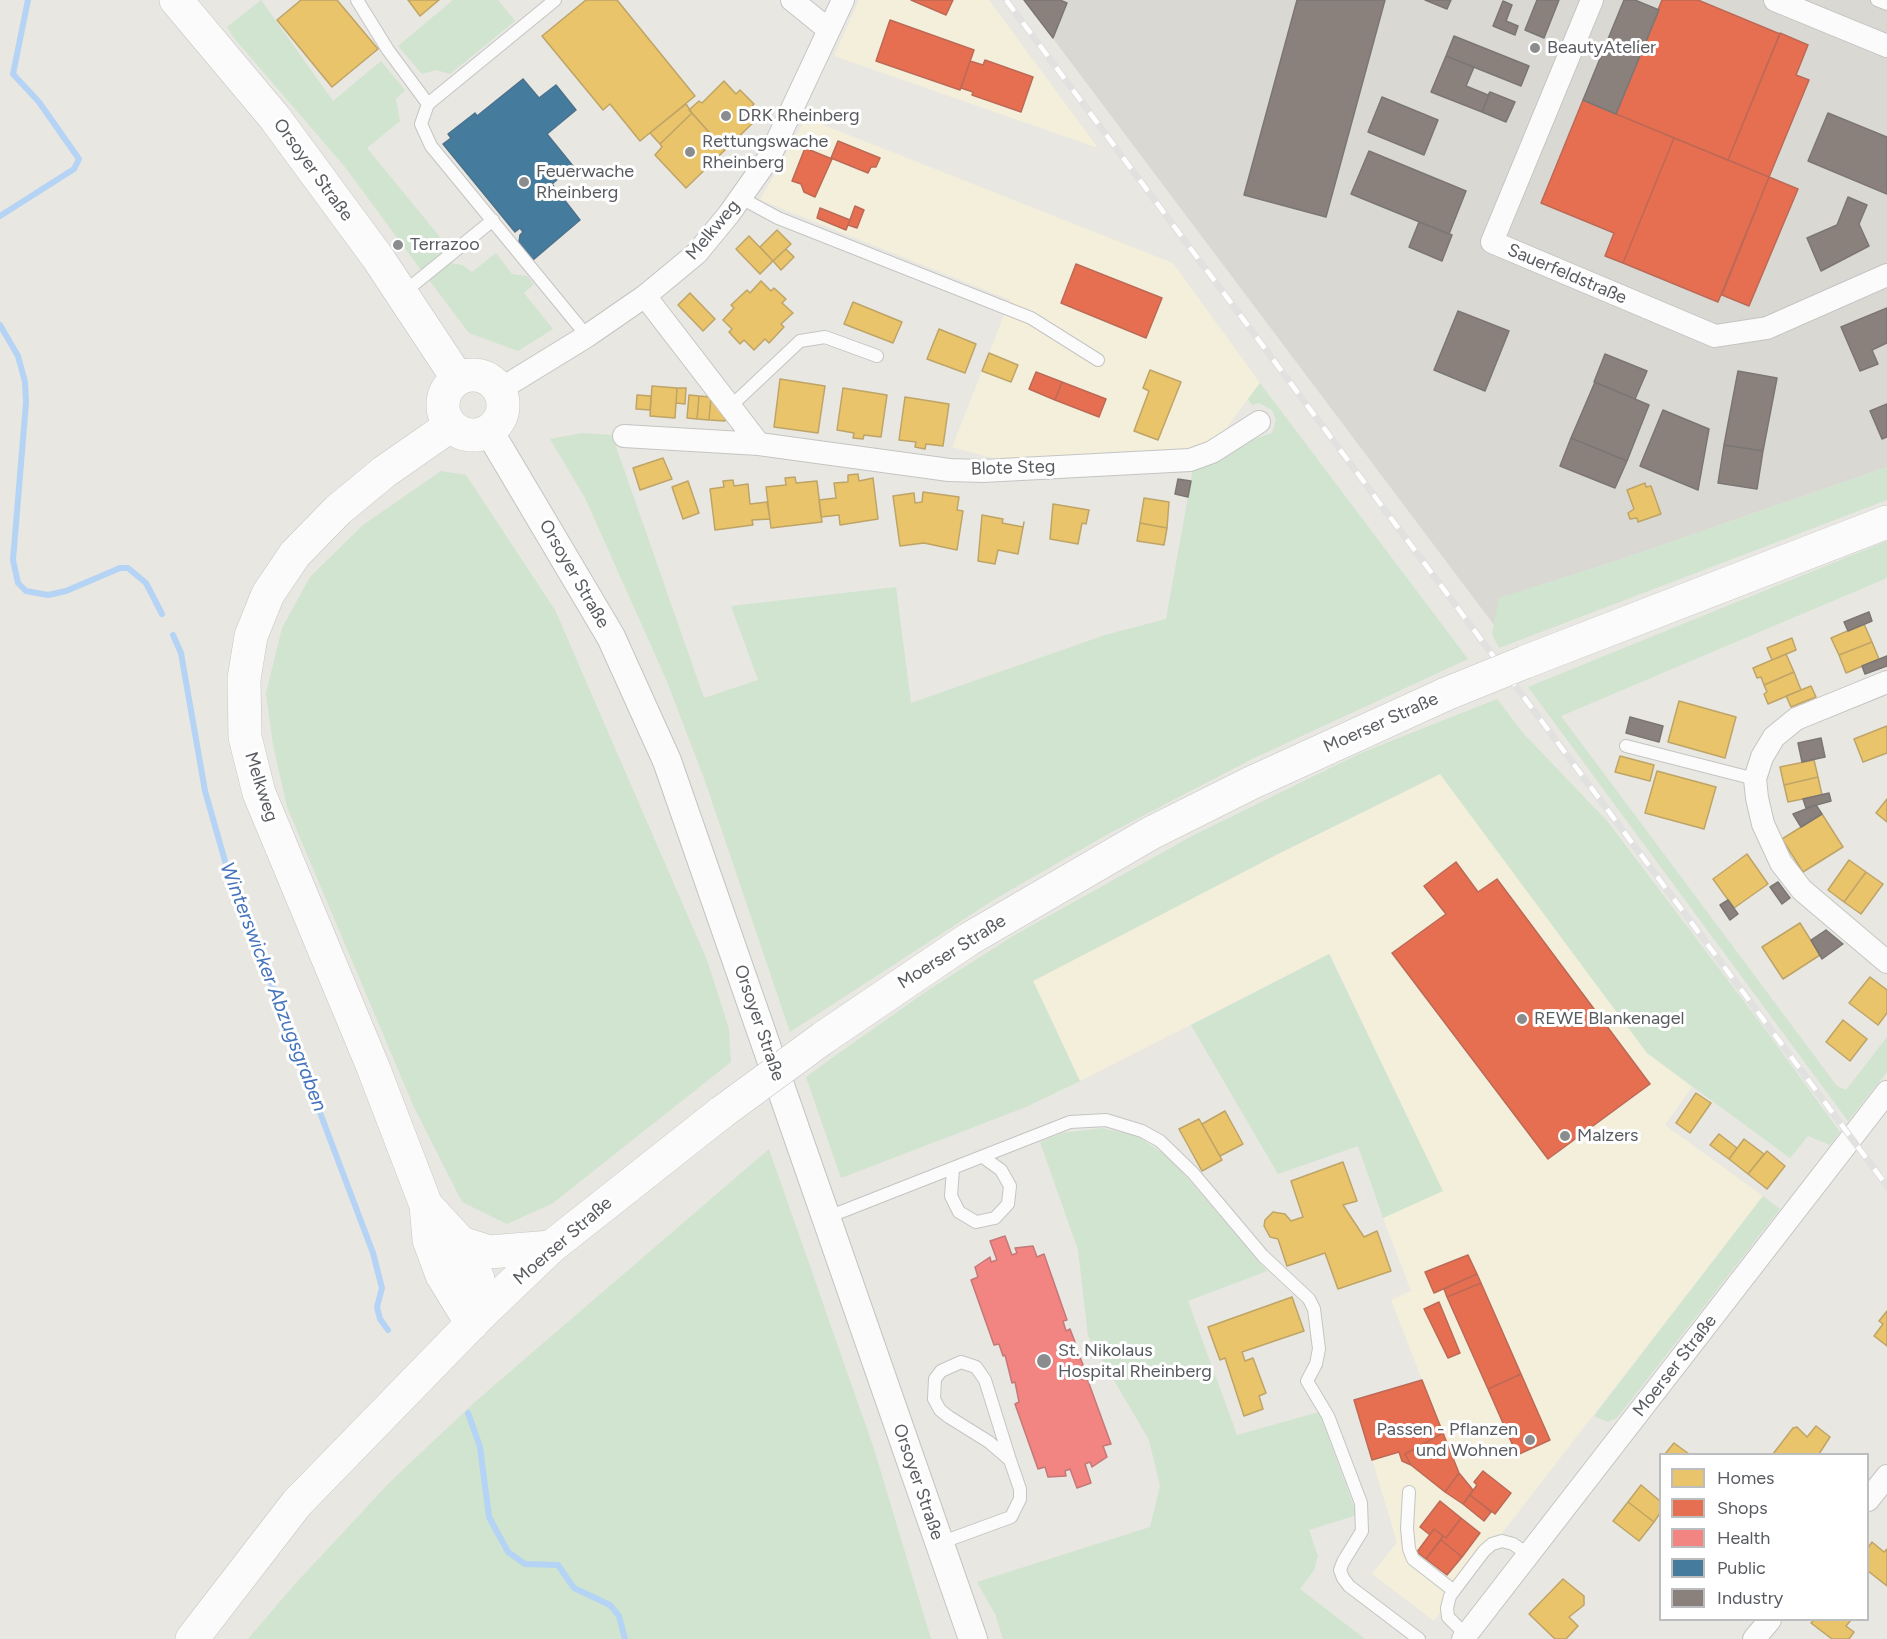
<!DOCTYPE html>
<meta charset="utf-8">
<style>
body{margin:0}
#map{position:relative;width:1887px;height:1639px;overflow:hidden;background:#e8e7e2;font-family:Figtree,sans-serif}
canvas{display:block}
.legend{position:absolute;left:1659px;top:1453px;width:210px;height:168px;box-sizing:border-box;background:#fff;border:2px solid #bcbdbf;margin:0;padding:8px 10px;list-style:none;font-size:18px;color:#585b60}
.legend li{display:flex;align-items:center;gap:12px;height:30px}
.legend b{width:30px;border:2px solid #bcbdbf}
</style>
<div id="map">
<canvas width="1887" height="1639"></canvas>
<ul class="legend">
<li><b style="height:16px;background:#e9c46a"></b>Homes</li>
<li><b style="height:16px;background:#e76f51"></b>Shops</li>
<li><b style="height:16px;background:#f28482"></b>Health</li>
<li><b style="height:16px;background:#457b9d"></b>Public</li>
<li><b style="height:16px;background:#8a817c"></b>Industry</li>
</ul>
</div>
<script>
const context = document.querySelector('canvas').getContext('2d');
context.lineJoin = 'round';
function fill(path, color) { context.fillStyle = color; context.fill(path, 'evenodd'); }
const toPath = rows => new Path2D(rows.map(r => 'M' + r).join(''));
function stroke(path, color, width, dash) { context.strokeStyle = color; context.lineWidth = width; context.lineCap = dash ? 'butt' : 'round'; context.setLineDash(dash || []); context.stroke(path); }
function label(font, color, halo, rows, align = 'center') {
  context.font = font + ' Figtree,sans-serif'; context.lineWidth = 6; context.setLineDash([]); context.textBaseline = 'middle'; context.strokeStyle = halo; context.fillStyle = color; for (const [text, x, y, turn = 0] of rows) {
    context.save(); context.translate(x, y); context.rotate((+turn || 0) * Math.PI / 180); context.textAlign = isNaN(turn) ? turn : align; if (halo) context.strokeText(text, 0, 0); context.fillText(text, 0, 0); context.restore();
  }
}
fill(toPath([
 [859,0,989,0,1098,148,834,56],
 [806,118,1173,263,1260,383,1215,443,1195,450,1123,451,1006,462,952,447,1010,300,760,200],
 [1440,774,1647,1053,1692,1087,1665,1125,1763,1196,1434,1621,1372,1574,1397,1542,1354,1400,1422,1380,1391,1300,1411,1291,1383,1218,1442,1191,1330,954,1080,1081,1033,981,1280,853]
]), '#f3efda');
fill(toPath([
 [1024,0,1887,0,1887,467,1619,560,1500,598,1494,625]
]), '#d9d8d3');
fill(toPath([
 [261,0,333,101,381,61,405,90,396,99,400,121,367,148,448,247,421,270,345,167,234,38,227,27],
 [453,0,498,0,515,21,450,74,436,70,422,74,398,46],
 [496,253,512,274,527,276,534,284,524,293,553,329,518,351,469,333,429,280,450,263,462,265,472,272],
 [1260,383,1468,659,1252,759,1108,834,995,899,790,1032,705,781,666,679,585,498,550,439,582,433,612,435,704,698,758,680,731,606,896,587,911,703,1105,635,1166,619,1193,469,1251,440,1272,433,1276,420,1272,410,1259,403,1252,405,1248,399],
 [1887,467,1887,500,1499,648,1492,634,1499,598,1619,560],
 [441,471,466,475,555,610,707,960,729,1029,731,1062,553,1203,507,1224,462,1202,413,1105,287,807,273,745,266,693,282,628,310,577,363,525],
 [1887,541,1887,578,1561,716,1837,1086,1846,1090,1887,1037,1887,1072,1848,1121,1528,687],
 [1497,699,1523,733,1608,822,1764,1028,1840,1132,1830,1145,1808,1136,1790,1158,1647,1053,1440,774,1280,853,1033,981,1080,1081,1026,1107,841,1178,806,1077,832,1058,927,991,1013,936,1192,836,1361,753],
 [1329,954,1443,1191,1383,1218,1358,1146,1278,1174,1191,1025],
 [1102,1128,1137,1136,1170,1158,1267,1271,1188,1301,1237,1435,1319,1412,1357,1515,1309,1530,1318,1556,1314,1570,1300,1589,1365,1639,1003,1639,995,1614,977,1582,1150,1527,1160,1486,1149,1440,1088,1336,1078,1250,1040,1142,1062,1133],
 [769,1149,874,1449,931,1639,248,1639,295,1584,391,1481,476,1401],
 [1763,1196,1780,1209,1617,1418,1608,1422,1594,1416]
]), '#d0e4cf');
const homes = toPath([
 [301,0,337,0,378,49,332,87,277,20,301,0],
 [408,0,439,0,420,16,408,0],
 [586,0,617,0,695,96,640,141,610,104,603,110,542,36,586,0],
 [724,81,736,94,740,90,754,104,750,108,759,117,725,150,689,110,699,101,702,103,724,81],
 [686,104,692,113,660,144,650,133,686,104],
 [692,113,725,150,686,188,655,155,662,147,660,144,692,113],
 [777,230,791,244,773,261,760,247,777,230],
 [749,236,773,261,760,274,736,249,749,236],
 [786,249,794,257,781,270,773,261,786,249],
 [761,281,771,291,774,288,786,299,782,303,793,313,781,324,784,327,769,343,765,339,754,350,744,340,740,344,729,332,732,329,723,320,734,308,731,305,747,290,750,293,761,281],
 [690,293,715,319,703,331,678,305,690,293],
 [853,302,902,322,893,343,844,324,853,302],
 [939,329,976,344,965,373,927,359,939,329],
 [989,353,1018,365,1011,382,982,371,989,353],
 [1150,370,1181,382,1158,440,1134,431,1149,391,1143,388,1150,370],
 [780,379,825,386,818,433,774,427,780,379],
 [652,386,677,388,675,418,650,416,652,386],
 [677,388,686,388,685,404,676,403,677,388],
 [843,388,887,395,881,437,864,435,863,439,853,438,854,433,837,430,843,388],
 [637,395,651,396,650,410,636,409,637,395],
 [689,395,699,396,697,419,687,418,689,395],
 [699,396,711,397,709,420,697,419,699,396],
 [711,397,726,408,725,421,709,420,711,397],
 [905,397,949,404,943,446,926,444,925,449,915,447,916,442,899,440,905,397],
 [663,458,672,479,640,490,633,468,663,458],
 [858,474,859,481,873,478,878,519,840,525,839,515,821,517,819,500,836,498,834,483,848,482,848,475,858,474],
 [795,477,796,483,817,481,822,522,771,528,766,487,786,485,785,478,795,477],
 [733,480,734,486,748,484,750,504,767,502,770,519,752,520,753,525,715,530,710,489,724,487,723,481,733,480],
 [688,481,699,513,683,519,672,487,688,481],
 [1645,483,1646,487,1651,486,1661,514,1638,522,1637,518,1630,519,1628,513,1634,509,1627,490,1645,483],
 [923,492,959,497,957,510,963,511,957,550,924,543,900,546,893,496,914,493,915,503,922,502,923,492],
 [1144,498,1169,502,1167,528,1140,523,1144,498],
 [1053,504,1089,510,1086,524,1082,523,1078,544,1050,539,1053,504],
 [982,515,1003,519,1002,523,1023,527,1024,522,1018,554,998,550,995,564,978,561,982,515],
 [1140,523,1167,528,1164,545,1137,541,1140,523],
 [1864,624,1872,642,1839,655,1831,638,1864,624],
 [1792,638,1796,650,1772,660,1767,648,1792,638],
 [1872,642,1879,659,1846,673,1839,655,1872,642],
 [1786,654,1794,672,1764,685,1761,677,1757,678,1753,668,1786,654],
 [1794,672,1801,690,1768,704,1764,694,1767,692,1764,685,1794,672],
 [1811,686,1816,697,1791,707,1786,696,1811,686],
 [1679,701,1736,717,1725,758,1668,742,1679,701],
 [1887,726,1887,753,1863,762,1854,739,1887,726],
 [1620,756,1654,765,1650,781,1615,772,1620,756],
 [1814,760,1818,777,1784,785,1780,767,1814,760],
 [1657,771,1716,787,1704,829,1645,813,1657,771],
 [1818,777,1822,795,1788,802,1784,785,1818,777],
 [1887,799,1887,822,1876,813,1887,799],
 [1822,814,1843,847,1803,872,1782,839,1822,814],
 [1747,854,1768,884,1734,908,1713,879,1747,854],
 [1849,860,1866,872,1844,902,1828,890,1849,860],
 [1866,872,1883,884,1861,914,1844,902,1866,872],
 [1800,923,1820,955,1783,979,1762,947,1800,923],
 [1870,977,1887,990,1887,1013,1878,1025,1849,1003,1870,977],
 [1843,1020,1867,1039,1850,1061,1826,1042,1843,1020],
 [1696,1093,1711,1103,1690,1133,1676,1123,1696,1093],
 [1225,1111,1243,1144,1220,1156,1202,1124,1225,1111],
 [1199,1119,1222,1160,1202,1171,1179,1129,1199,1119],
 [1719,1134,1737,1148,1729,1159,1710,1145,1719,1134],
 [1744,1139,1764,1154,1748,1174,1729,1159,1744,1139],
 [1767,1151,1785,1166,1767,1189,1748,1174,1767,1151],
 [1343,1162,1357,1201,1343,1205,1364,1237,1377,1231,1391,1271,1338,1289,1325,1253,1287,1266,1278,1239,1270,1237,1264,1226,1265,1220,1273,1212,1285,1214,1291,1221,1303,1217,1291,1181,1343,1162],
 [1292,1297,1304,1331,1242,1352,1245,1361,1253,1358,1266,1393,1259,1396,1263,1409,1244,1416,1225,1358,1220,1360,1208,1327,1292,1297],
 [1887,1311,1887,1346,1874,1336,1883,1324,1879,1321,1887,1311],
 [1816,1426,1830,1437,1819,1454,1773,1454,1793,1428,1797,1427,1807,1437,1816,1426],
 [1674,1443,1689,1454,1665,1454,1674,1443],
 [1641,1485,1660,1501,1660,1513,1654,1522,1628,1502,1641,1485],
 [1628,1502,1654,1522,1639,1541,1613,1521,1628,1502],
 [1872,1542,1884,1552,1887,1549,1887,1586,1868,1571,1868,1548,1872,1542],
 [1563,1579,1584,1596,1584,1605,1569,1617,1578,1626,1566,1639,1555,1639,1529,1614,1563,1579],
 [1814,1620,1851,1620,1846,1626,1854,1632,1849,1639,1832,1639,1811,1623,1814,1620]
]);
fill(homes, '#e9c46a');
stroke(homes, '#bea467', 1.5);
const shops = toPath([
 [911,0,953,0,946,15,911,0],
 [1662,0,1698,0,1780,34,1728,160,1616,114,1662,0],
 [890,20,974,50,960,90,876,61,890,20],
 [1780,33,1808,45,1796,75,1809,80,1769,177,1728,160,1780,33],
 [985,60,1033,77,1021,112,972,95,973,92,961,88,970,61,983,65,985,60],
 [1583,100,1674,138,1623,263,1605,256,1614,233,1541,203,1583,100],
 [1674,138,1769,177,1718,302,1623,263,1674,138],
 [838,141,880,158,876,167,871,167,868,173,831,158,838,141],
 [805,148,832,159,815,197,804,192,801,184,792,181,805,148],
 [1769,177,1798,189,1749,306,1722,295,1769,177],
 [855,206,864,210,857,228,848,225,855,206],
 [820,208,850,220,846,230,817,218,820,208],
 [1076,264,1162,298,1146,338,1061,303,1076,264],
 [1036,372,1062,382,1055,400,1029,389,1036,372],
 [1062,382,1106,399,1099,417,1055,400,1062,382],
 [1456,862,1478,892,1497,879,1650,1084,1548,1159,1392,953,1446,914,1424,886,1456,862],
 [1468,1255,1477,1274,1434,1293,1425,1272,1468,1255],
 [1477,1274,1481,1283,1447,1297,1444,1289,1477,1274],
 [1481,1283,1521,1374,1488,1389,1447,1297,1481,1283],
 [1439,1302,1460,1353,1448,1358,1424,1309,1439,1302],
 [1521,1374,1550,1440,1517,1455,1488,1389,1521,1374],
 [1422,1380,1443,1433,1405,1454,1411,1465,1402,1461,1399,1452,1372,1460,1354,1400,1422,1380],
 [1443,1433,1459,1473,1445,1492,1411,1465,1405,1454,1443,1433],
 [1483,1471,1511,1493,1495,1514,1470,1495,1477,1485,1474,1482,1483,1471],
 [1459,1473,1473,1490,1463,1504,1445,1492,1459,1473],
 [1470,1495,1491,1512,1484,1521,1463,1504,1470,1495],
 [1440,1501,1461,1518,1446,1538,1434,1529,1430,1535,1420,1527,1440,1501],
 [1461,1518,1480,1533,1462,1557,1441,1540,1443,1536,1446,1538,1461,1518],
 [1434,1529,1443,1536,1426,1559,1417,1552,1434,1529],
 [1441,1540,1462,1557,1447,1575,1426,1559,1441,1540]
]);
fill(shops, '#e76f51');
stroke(shops, '#bc6956', 1.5);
const health = toPath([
 [1005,1236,1012,1255,1017,1253,1015,1248,1033,1246,1037,1257,1044,1254,1067,1320,1063,1321,1066,1331,1070,1329,1075,1342,1070,1344,1076,1359,1080,1357,1085,1370,1080,1372,1083,1380,1087,1378,1111,1444,1103,1446,1107,1457,1092,1467,1090,1462,1085,1464,1091,1483,1077,1488,1070,1469,1065,1471,1066,1476,1048,1477,1045,1467,1038,1469,1015,1404,1019,1402,1015,1382,1012,1383,1005,1355,1003,1356,999,1344,994,1345,971,1280,978,1277,975,1267,990,1257,991,1262,997,1260,990,1241,1005,1236]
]);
fill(health, '#f28482');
stroke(health, '#c47878', 1.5);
const public = toPath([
 [523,79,539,98,556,85,576,110,547,134,573,166,552,184,580,220,533,260,519,242,520,235,523,232,520,228,515,232,443,144,451,138,448,134,475,113,477,116,523,79]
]);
fill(public, '#457b9d');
stroke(public, '#4b718b', 1.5);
const industry = toPath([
 [1024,0,1060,0,1067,3,1053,38,1024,0],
 [1297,0,1385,0,1326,217,1244,195,1297,0],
 [1425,0,1451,0,1447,9,1425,0],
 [1537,0,1559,0,1544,38,1525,30,1537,0],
 [1624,0,1635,0,1659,10,1616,114,1583,100,1624,0],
 [1503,1,1512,5,1506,21,1518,26,1515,35,1493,26,1503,1],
 [1454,36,1529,66,1521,86,1446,56,1454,36],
 [1446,56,1474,67,1466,86,1488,95,1490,92,1482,112,1431,92,1446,56],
 [1490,92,1515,102,1506,122,1482,112,1490,92],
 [1382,97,1438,120,1424,155,1368,132,1382,97],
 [1828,113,1887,137,1887,194,1808,161,1828,113],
 [1369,151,1466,191,1449,234,1351,194,1369,151],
 [1848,197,1867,205,1859,224,1869,246,1821,271,1807,238,1837,225,1848,197],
 [1419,222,1452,235,1442,261,1409,247,1419,222],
 [1887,308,1887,343,1872,350,1878,364,1860,371,1841,327,1887,308],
 [1458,311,1509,331,1485,391,1434,370,1458,311],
 [1605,354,1647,371,1635,399,1594,382,1605,354],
 [1738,371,1777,378,1763,451,1724,445,1738,371],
 [1595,382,1649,405,1627,461,1571,438,1595,382],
 [1887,404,1887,437,1882,439,1870,411,1887,404],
 [1663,410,1709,429,1698,490,1640,466,1663,410],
 [1571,438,1627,461,1615,488,1560,466,1571,438],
 [1724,445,1763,451,1757,489,1718,483,1724,445],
 [1178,479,1191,481,1188,497,1175,494,1178,479],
 [1869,612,1872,621,1848,631,1844,622,1869,612],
 [1887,656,1887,666,1865,674,1862,666,1887,656],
 [1630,717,1663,726,1659,742,1626,733,1630,717],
 [1821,738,1825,757,1802,762,1798,743,1821,738],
 [1829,793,1831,801,1806,808,1803,799,1829,793],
 [1816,805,1822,814,1801,827,1793,814,1816,805],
 [1778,882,1790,898,1782,904,1770,887,1778,882],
 [1728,900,1738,914,1730,920,1720,905,1728,900],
 [1826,930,1843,944,1822,959,1811,940,1826,930]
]);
fill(industry, '#8a817c');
stroke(industry, '#7b7674', 1.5);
stroke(toPath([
 [0,216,74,169,79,159,39,102,13,74,28,0],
 [0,325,18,356,25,382,26,403,13,560,18,583,26,591,48,595,66,591,120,568,128,568,146,583,162,614],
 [173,635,181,653,205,791,225,861,373,1253,382,1288,377,1307,380,1319,388,1330],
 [468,1413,480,1447,489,1517,508,1552,525,1564,558,1565,574,1588,610,1605,619,1616,625,1639]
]), '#b5d3f4', 6);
const service = toPath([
 [357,0,388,50,428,104],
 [555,0,428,104,421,124,431,146,587,336],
 [1877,0,1887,4],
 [741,198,778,218,1031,318,1098,360],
 [403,293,493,220],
 [731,406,800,341,825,337,877,356],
 [1626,746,1755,779],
 [953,1169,951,1196,959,1212,976,1222,995,1218,1008,1204,1010,1186,1001,1170,983,1157],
 [828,1217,1070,1122,1106,1120,1142,1131,1160,1141,1193,1173,1263,1256,1309,1299,1314,1309,1319,1349,1316,1364,1307,1381,1328,1416,1361,1503,1362,1531,1343,1562,1340,1570,1343,1578,1349,1586,1419,1639],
 [961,1362,976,1367,985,1380,1010,1460,989,1442,949,1417,940,1410,934,1399,935,1379,941,1371,961,1362],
 [1409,1492,1407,1528,1409,1549,1413,1559,1454,1591],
 [940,1543,1011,1517,1020,1499,1020,1489,1010,1460],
 [1466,1635,1448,1617,1447,1608,1450,1596,1484,1551,1492,1544,1502,1541,1513,1544,1529,1555]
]);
const minor = toPath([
 [792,0,829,30],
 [1592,0,1492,242,1715,336,1767,328,1887,275],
 [1775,0,1887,46],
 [645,296,759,444,949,470,983,471,1190,460,1212,452,1259,422],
 [499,390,587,336,645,296,697,253,729,214,770,156,843,0],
 [624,436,759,444],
 [1887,682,1796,719,1774,737,1762,757,1755,779,1757,798,1763,824,1781,863,1802,890,1887,962],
 [1868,1500,1887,1476],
 [1463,1639,1887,1092],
 [1754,1639,1770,1620]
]);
const tertiary = toPath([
 [489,431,611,637,667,761,973,1639]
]);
const secondary = toPath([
 [176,0,275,118,378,258,458,379],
 '443 405a30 30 0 1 1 60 0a30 30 0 1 1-60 0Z',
 [450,426,384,472,338,510,295,554,268,594,251,636,244,679,245,737,259,793,373,1067,426,1205,429,1240,442,1275,472,1324],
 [1525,662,1887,522],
 [823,1038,969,939,1151,833,1251,783,1446,694],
 [426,1205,461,1243,478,1279,481,1314],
 [461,1243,489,1252,551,1247],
 [192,1639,297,1503,481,1314,551,1247,722,1112]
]);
stroke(service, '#c4c4c3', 14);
stroke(minor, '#c4c4c3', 24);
stroke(tertiary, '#c4c4c3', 30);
stroke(secondary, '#c5c5c4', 34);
stroke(service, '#fcfbfb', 12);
stroke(minor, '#fcfbfb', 22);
stroke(tertiary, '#fcfbfb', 28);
stroke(secondary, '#fcfbfb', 33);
const rail = toPath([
 [1006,0,1887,1186]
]);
stroke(rail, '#e1e1e0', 7);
stroke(rail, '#fff', 4.5, [14]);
const secondaryBridge = toPath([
 [1446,694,1525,662],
 [722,1112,823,1038]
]);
stroke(secondaryBridge, '#c5c5c4', 34, []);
stroke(secondaryBridge, '#fcfbfb', 33);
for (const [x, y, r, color] of [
 [1535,48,6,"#8a8c8e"],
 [726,116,6,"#8a8c8e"],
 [690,152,6,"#8a8c8e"],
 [524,182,6,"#8a8c8e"],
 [398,245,6,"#8a8c8e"],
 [1522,1019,6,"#8a8c8e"],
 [1565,1136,6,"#8a8c8e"],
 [1044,1361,8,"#8a8c8e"],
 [1530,1440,6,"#8a8c8e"]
]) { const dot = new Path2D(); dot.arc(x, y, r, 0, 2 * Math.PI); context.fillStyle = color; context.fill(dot); stroke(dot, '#fff', 2); }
label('18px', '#585b60', '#fff', [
 ["BeautyAtelier",1547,48],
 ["DRK Rheinberg",738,116],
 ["Rettungswache",702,142],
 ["Rheinberg",702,163],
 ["Feuerwache",536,172],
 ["Rheinberg",536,193],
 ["Terrazoo",410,245],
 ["REWE Blankenagel",1534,1019],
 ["Malzers",1577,1136],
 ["St. Nikolaus",1058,1351],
 ["Hospital Rheinberg",1058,1372],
 ["Passen - Pflanzen",1518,1430,"right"],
 ["und Wohnen",1518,1451,"right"]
], 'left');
label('18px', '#585b60', '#fff', [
 ["Orsoyer Straße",313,170,54],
 ["Melkweg",713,230,-50],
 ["Sauerfeldstraße",1567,274,23],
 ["Blote Steg",1013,468,-2],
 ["Orsoyer Straße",574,574,60],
 ["Moerser Straße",1381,723,-24],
 ["Melkweg",261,787,72],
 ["Moerser Straße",952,952,-32],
 ["Orsoyer Straße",759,1023,71],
 ["Moerser Straße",563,1241,-41],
 ["Moerser Straße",1675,1366,-52],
 ["Orsoyer Straße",918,1482,71]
]);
label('italic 20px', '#4473bc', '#fff', [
 ["Winterswicker Abzugsgraben",273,987,69]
]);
</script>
